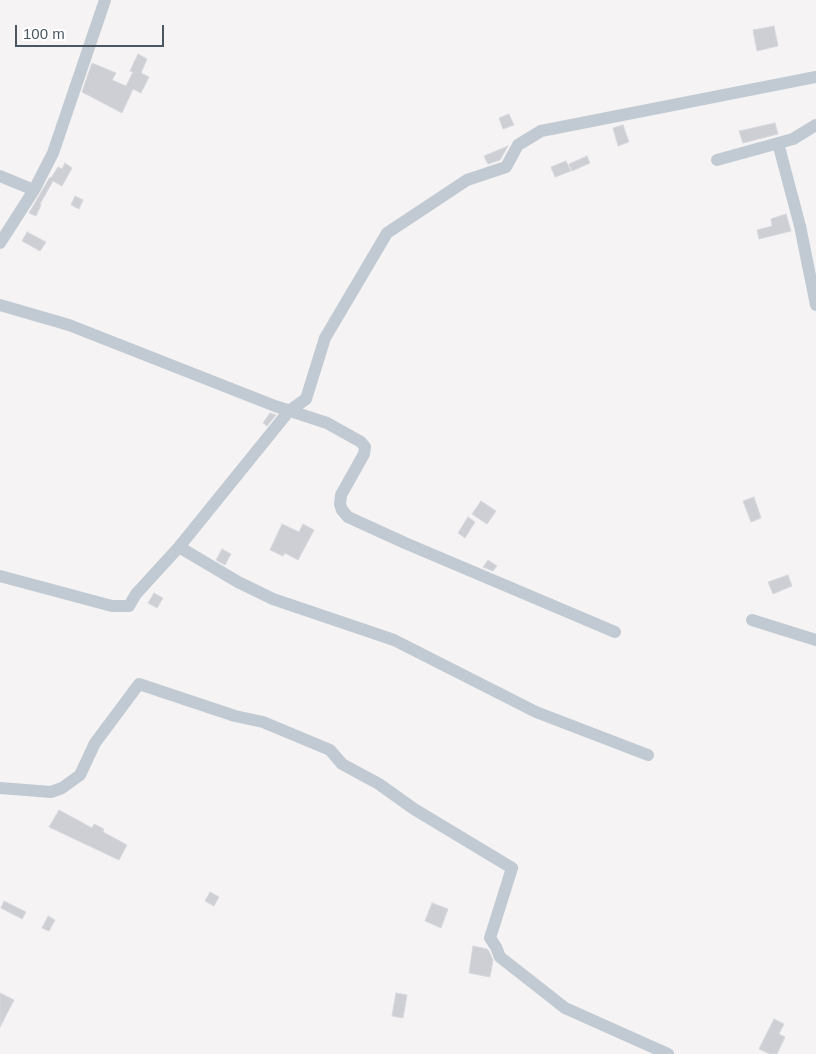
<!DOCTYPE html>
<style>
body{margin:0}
#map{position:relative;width:816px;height:1054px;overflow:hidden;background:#f5f3f3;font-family:Helvetica,sans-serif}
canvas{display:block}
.scale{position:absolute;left:15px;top:25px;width:149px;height:22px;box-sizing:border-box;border:2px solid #4a5661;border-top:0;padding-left:6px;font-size:15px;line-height:18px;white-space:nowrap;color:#4a5661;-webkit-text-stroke:4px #fff;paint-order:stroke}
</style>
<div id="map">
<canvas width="816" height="1054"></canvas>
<div class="scale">100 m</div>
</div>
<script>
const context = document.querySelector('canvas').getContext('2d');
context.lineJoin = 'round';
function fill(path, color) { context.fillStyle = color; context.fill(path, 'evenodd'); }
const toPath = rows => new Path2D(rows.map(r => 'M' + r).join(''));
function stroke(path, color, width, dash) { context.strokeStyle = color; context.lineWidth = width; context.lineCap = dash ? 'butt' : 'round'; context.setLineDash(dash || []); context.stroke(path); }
const building = toPath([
 [774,26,778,46,757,51,753,30,774,26],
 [138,54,147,59,141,73,149,77,141,93,133,89,122,113,82,92,92,63,116,73,112,80,126,86,133,72,130,71,138,54],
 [509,114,514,125,503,129,499,118,509,114],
 [775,123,778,134,743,143,739,131,775,123],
 [623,125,629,142,618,146,613,128,623,125],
 [508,146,500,160,488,164,484,156,508,146],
 [587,156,590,163,572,171,569,164,587,156],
 [566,161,571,171,555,177,551,167,566,161],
 [65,163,72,168,62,186,53,181,40,204,41,205,36,216,29,213,50,177,51,178,58,167,62,169,65,163],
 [75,196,83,200,79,209,71,205,75,196],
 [786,214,791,231,759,239,757,230,772,226,771,219,786,214],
 [27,232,46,242,40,251,22,241,27,232],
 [270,413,276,415,267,426,263,423,270,413],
 [754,497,761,518,751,522,743,501,754,497],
 [481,501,496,511,487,524,472,514,481,501],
 [468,517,475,522,465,538,458,533,468,517],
 [282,524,299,532,303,524,314,530,298,560,285,553,283,556,270,550,282,524],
 [222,549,231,554,225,565,216,560,222,549],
 [488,560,497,566,493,571,483,567,488,560],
 [788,575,792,586,773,594,768,582,788,575],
 [154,593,163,598,157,608,148,603,154,593],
 [59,810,92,828,94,824,104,829,103,832,127,845,119,860,49,827,59,810],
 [210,892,219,897,214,906,205,901,210,892],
 [4,901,26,912,22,919,1,908,4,901],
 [432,903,448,909,441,928,425,921,432,903],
 [48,916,55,920,49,931,42,928,48,916],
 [473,946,487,949,489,951,493,960,490,977,469,973,473,946],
 [0,993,14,1000,0,1027,0,993],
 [396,993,407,995,403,1018,392,1016,396,993],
 [774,1019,784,1024,779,1034,785,1037,777,1054,770,1054,759,1049,774,1019]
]);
fill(building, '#cdcfd5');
stroke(building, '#d7d9de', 1);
stroke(toPath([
 [778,143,800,226,816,305],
 [717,160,793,139,816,125],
 [0,176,34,190],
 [0,243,34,190,53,153,105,0],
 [0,305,69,325,275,406,327,423,361,442,365,447,364,454,341,495,340,504,342,510,348,517,405,543,615,632],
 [179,547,238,582,273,599,394,640,536,712,648,755],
 [0,576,112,606,129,606,136,594,179,547,289,411,306,399,325,338,387,233,467,180,506,167,518,145,541,131,816,77],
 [752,620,816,640],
 [0,788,51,792,62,788,80,775,95,743,139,684,235,716,263,722,330,750,342,764,379,784,414,809,512,868,490,938,496,947,500,957,565,1008,668,1054]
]), '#c1cad2', 12);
</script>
